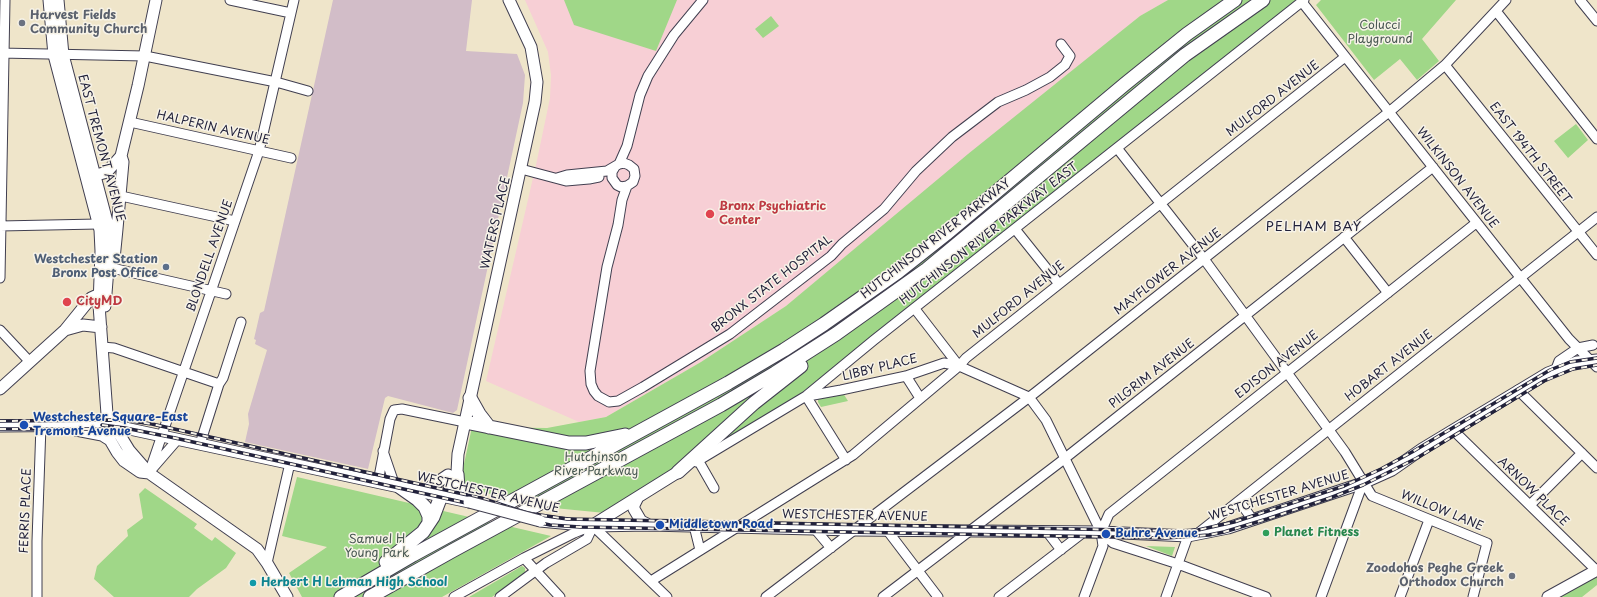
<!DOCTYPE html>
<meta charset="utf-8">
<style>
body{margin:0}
canvas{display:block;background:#efe5ca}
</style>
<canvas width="1597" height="597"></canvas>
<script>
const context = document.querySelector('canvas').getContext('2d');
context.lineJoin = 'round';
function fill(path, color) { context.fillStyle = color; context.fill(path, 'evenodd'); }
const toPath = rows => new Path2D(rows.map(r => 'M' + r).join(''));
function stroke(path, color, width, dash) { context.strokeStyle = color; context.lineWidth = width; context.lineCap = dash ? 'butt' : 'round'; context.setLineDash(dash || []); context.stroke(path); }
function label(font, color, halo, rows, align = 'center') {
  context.font = font + ' "Playpen Sans",sans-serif'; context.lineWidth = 3; context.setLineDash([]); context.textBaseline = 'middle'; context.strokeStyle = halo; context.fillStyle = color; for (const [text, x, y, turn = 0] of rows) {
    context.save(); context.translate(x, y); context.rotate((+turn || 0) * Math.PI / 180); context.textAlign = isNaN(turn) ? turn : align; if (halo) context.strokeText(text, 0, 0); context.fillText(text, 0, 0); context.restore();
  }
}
fill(toPath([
 [525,0,1168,0,1140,16,786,306,701,362,606,417,579,422,486,381,536,165,550,98,551,75,548,52]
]), '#f7cfd5');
fill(toPath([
 [333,0,472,0,466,51,517,54,525,75,523,103,457,410,453,413,388,396,385,398,368,469,245,442,249,424,248,414,267,350,255,344,256,340,254,339,260,313,264,311]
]), '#d2bdc8');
fill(toPath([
 [564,0,677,0,656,51,574,25],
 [1168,0,1297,0,800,394,605,513,554,508,459,487,472,427,547,428,606,417,701,362,786,306,968,154,1140,16],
 [1321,0,1456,0,1422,39,1439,61,1417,80,1400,59,1374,80,1316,5],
 [771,16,779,26,763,38,755,29],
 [1576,124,1588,140,1568,158,1554,141],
 [843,393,848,401,821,407,818,402,818,398],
 [297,477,551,536,442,597,302,597,289,573,327,547,282,536],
 [145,488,197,524,194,528,209,539,212,541,215,537,236,553,226,568,197,589,189,597,114,597,94,579,97,566,128,536,127,530,143,518,139,494],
 [1146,546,1175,547,1172,556],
 [522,566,525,568,525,572,492,597,469,597],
 [1597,575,1597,585,1582,597,1557,597]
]), '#a0d788');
const minor = toPath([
 [230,0,291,13],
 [1580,0,1597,21],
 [1302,2,1569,339,1597,367],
 [1496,11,1597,139],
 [0,53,145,56,276,82,308,91],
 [1445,65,1597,255],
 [130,122,291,158],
 [1117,148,1204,259,1345,452,1372,496,1487,543,1473,597],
 [619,164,627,146,640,95,648,76,674,35,703,0],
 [521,169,566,181,589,179,599,177],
 [557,178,567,175,607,171,619,164,624,163,629,165,634,169,635,176,633,182,627,186,621,187,617,185,612,178,612,172,615,167],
 [627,186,622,200,618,225,607,267,590,371,591,384,594,391,598,396,609,402,618,401,643,387,730,334,831,256,842,244,884,209,916,171,952,137,998,102,1026,90,1050,77,1065,65,1070,56,1061,44],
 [121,196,235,221],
 [0,226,98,224],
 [1015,229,1059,284],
 [1344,237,1388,293],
 [103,266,226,294],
 [0,278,5,0],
 [915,309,959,366,1029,397,1046,420,1101,532,1113,543,1178,564,1266,597],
 [0,330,30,362],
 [102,347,114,348,219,384],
 [1556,369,1559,361,1578,348,1593,345],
 [906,376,920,398],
 [1518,390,1597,468],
 [806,396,846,460],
 [808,396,841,390,906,376,944,363,959,366],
 [1453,430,1596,570],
 [200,444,219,384,223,378,241,322],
 [383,451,395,486],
 [698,460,714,488],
 [696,462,806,396,874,340,1304,0],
 [152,469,178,439],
 [149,473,259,151,294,0],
 [378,482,390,419,394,410,402,409,465,422],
 [1239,501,1253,520],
 [1530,505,1582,453],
 [593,526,667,597],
 [694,526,700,550],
 [815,529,831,548],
 [887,530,938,597],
 [1048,533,1061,550],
 [1197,534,1597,217],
 [524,558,560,597],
 [267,563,290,463],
 [651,581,853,455,959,366,966,358,1345,57],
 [37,597,37,541,41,425],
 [454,597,524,558,574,533,591,526],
 [500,597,546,563,587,539,593,526],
 [766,597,1036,392,1389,112,1445,65,1506,0],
 [883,597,1059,463,1433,167],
 [999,597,1084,532],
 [1084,597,1103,546,1101,532,1109,514,1476,223],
 [1166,597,1188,536],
 [1321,597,1363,483],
 [1400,597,1429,520]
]);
const major = toPath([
 [49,0,54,55,100,230,101,251,99,305,107,414,111,425,118,432,129,450,149,473,257,549,267,563,287,597],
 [58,0,63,55,106,218,109,229,109,258,111,262],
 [89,177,107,172,121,156,138,86,156,0],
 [105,306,108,268,114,259,117,229,123,162,121,156],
 [65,330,83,325,101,327],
 [0,389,65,330,91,298,104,292],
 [111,425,109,431,110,440,117,452,124,461,140,472,149,473],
 [0,426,111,425,469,502],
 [76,430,102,435,110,440],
 [458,474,459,488,469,502],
 [423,492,448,475],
 [446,497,457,472,458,454,535,102,537,82,531,47,509,0],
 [638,497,634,505,634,509,641,521,649,525],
 [540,521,593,526,649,525,854,530,1101,532,1188,536,1228,528,1363,483,1392,470,1422,449,1548,373,1577,362,1597,360],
 [593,525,678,472],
 [1548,597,1597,570]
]);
const highway = toPath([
 [470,398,479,414,489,427],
 [465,422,569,443,586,443,625,435],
 [678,472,754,403,801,366],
 [400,487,417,499,425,507,429,516,429,523],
 [386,562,423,532,433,517,441,496],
 [341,597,413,555,728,383,784,350,824,324,898,272,946,234,1125,84,1187,34,1235,0],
 [370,597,452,551,721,405,775,373,836,334,927,269,1185,55,1263,0]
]);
stroke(minor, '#413f50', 11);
stroke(major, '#413f50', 13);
stroke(highway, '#413f50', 15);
stroke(minor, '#fff', 9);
stroke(major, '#fff', 11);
stroke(highway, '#fff', 13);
const rail = toPath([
 [0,421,115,420,131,421,152,424,481,498,527,513,567,519,1178,531,1198,530,1234,522,1344,486,1381,469,1412,452,1550,370,1570,362,1597,358],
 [102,425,125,428,175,438,511,513],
 [0,429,108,429],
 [505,515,550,525,580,527,1166,538,1209,535,1224,532,1267,519,1330,498,1363,485,1417,458,1544,381,1573,369,1597,365]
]);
stroke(rail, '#22223b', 3.5);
stroke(rail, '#f7f3e8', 2, [6]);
const majorBridge = toPath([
 [469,502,540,521]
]);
stroke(majorBridge, '#413f50', 13, []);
stroke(majorBridge, '#fff', 11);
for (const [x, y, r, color] of [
 [22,23,4,"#6b7280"],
 [710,214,5,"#e0444e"],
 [166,267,4,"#5c6f8a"],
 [67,302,5,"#e0444e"],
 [24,425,5,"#1a4fb4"],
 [660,525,5,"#1a4fb4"],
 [1266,533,4,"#2e9e5b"],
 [1106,534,5,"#1a4fb4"],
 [1512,576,4,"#6b7280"],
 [253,583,4,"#0f9aa8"]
]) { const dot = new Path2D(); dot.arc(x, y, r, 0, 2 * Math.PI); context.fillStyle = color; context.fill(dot); stroke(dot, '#f7f3e8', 1.5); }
label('bold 12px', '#5b616d', '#f7f3e8', [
 ["Harvest Fields",30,16],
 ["Community Church",30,30],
 ["Zoodohos Peghe Greek",1504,569,"right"],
 ["Orthodox Church",1504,583,"right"]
], 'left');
label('12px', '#485852', '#f7f3e8', [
 ["Colucci",1380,26],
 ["Playground",1380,40],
 ["Hutchinson",596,458],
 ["River Parkway",596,472],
 ["Samuel H",377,540],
 ["Young Park",377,554]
]);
label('12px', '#22223b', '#f7f3e8', [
 ["MULFORD AVENUE",1273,99,-38],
 ["HALPERIN AVENUE",213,128,13],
 ["EAST TREMONT AVENUE",101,148,75],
 ["EAST 194TH STREET",1530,153,52],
 ["WILKINSON AVENUE",1457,178,52],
 ["WATERS PLACE",496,223,-77],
 ["HUTCHINSON RIVER PARKWAY EAST",989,234,-38],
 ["HUTCHINSON RIVER PARKWAY",936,239,-38],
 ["BLONDELL AVENUE",210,256,-71],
 ["MAYFLOWER AVENUE",1168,272,-38],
 ["BRONX STATE HOSPITAL",772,284,-38],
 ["MULFORD AVENUE",1019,300,-39],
 ["EDISON AVENUE",1277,365,-38],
 ["HOBART AVENUE",1389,366,-38],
 ["LIBBY PLACE",880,368,-14],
 ["PILGRIM AVENUE",1152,374,-38],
 ["ARNOW PLACE",1533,492,44],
 ["WESTCHESTER AVENUE",488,493,13],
 ["WESTCHESTER AVENUE",1279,496,-17],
 ["FERRIS PLACE",26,511,-88],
 ["WILLOW LANE",1442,511,22],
 ["WESTCHESTER AVENUE",855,516,1]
]);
label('bold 12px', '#be3a42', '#f7f3e8', [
 ["Bronx Psychiatric",719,207],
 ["Center",719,221],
 ["CityMD",76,302]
], 'left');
label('bold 12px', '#4e5e75', '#f7f3e8', [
 ["Westchester Station",158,260],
 ["Bronx Post Office",158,274]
], 'right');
label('bold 12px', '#164399', '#f7f3e8', [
 ["Westchester Square–East",33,418],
 ["Tremont Avenue",33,432],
 ["Middletown Road",669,525],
 ["Buhre Avenue",1115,534]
], 'left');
label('bold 12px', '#27864d', '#f7f3e8', [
 ["Planet Fitness",1274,533]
], 'left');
label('bold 12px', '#0d838f', '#f7f3e8', [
 ["Herbert H Lehman High School",261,583]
], 'left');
context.letterSpacing = '1px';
label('13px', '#22223b', '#f7f3e8', [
 ["PELHAM BAY",1314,227]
]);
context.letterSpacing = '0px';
</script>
